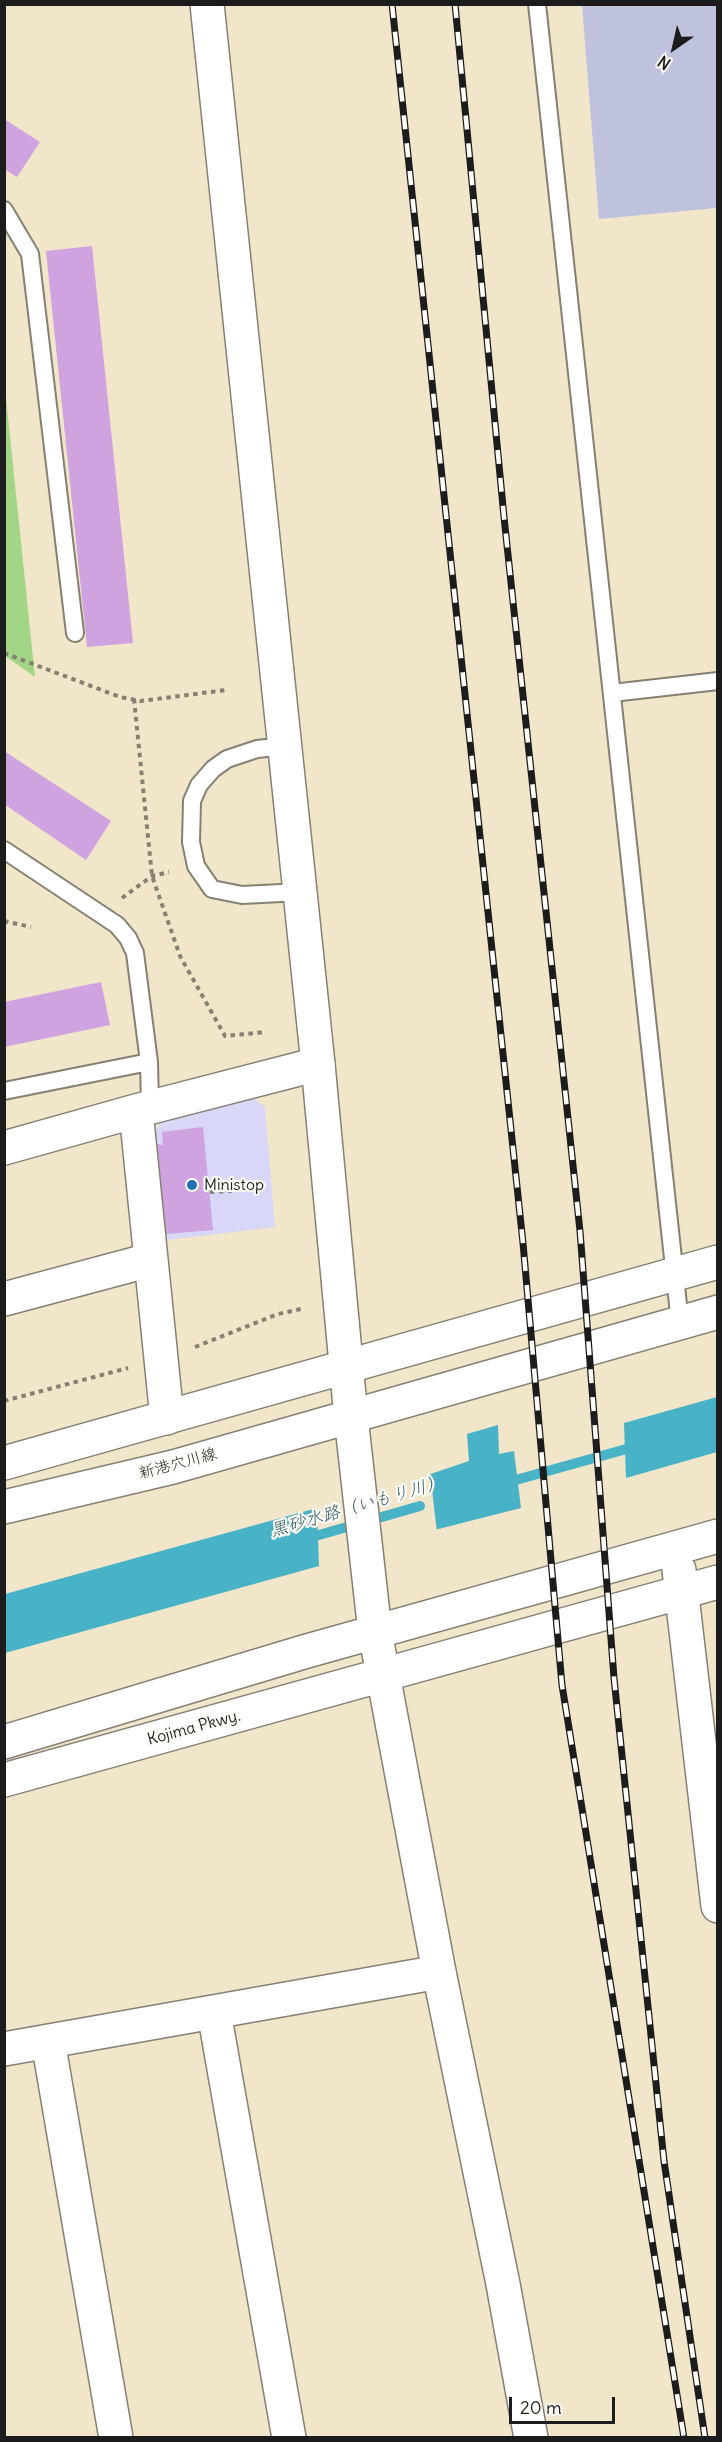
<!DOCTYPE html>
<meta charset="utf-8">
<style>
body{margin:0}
#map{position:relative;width:722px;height:2442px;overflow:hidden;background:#f1e5ca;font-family:Delius,sans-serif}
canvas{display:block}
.frame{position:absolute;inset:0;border:6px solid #1c1c1c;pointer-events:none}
.north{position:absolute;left:644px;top:18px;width:60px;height:60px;-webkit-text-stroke:4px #fdfcf7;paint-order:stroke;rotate:214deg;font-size:16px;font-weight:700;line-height:24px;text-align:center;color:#1c1c1c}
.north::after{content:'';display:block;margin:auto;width:21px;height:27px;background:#1c1c1c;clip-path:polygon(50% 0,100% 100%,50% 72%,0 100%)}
.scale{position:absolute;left:509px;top:2397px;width:106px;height:27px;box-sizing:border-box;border:3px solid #1c1c1c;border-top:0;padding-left:8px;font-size:18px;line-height:21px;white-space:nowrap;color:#1c1c1c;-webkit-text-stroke:4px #fdfcf7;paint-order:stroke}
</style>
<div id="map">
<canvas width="722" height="2442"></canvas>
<div class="frame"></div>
<div class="north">N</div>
<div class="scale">20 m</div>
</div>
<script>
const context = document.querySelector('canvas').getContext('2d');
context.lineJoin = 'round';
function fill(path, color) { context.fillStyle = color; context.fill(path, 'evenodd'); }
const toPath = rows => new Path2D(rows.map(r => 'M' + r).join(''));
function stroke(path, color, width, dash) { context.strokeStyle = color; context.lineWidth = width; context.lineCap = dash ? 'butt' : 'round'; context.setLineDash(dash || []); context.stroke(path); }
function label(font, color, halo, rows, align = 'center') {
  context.font = font + ' Delius,"Klee One",sans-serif'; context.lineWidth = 4.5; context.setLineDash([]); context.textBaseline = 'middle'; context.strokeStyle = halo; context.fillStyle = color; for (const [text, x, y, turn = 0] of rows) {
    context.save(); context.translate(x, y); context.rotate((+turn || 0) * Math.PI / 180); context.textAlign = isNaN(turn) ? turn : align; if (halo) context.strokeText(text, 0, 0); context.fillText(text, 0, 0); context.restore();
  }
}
fill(toPath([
 [253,1098,265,1107,275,1227,167,1240,150,1137,163,1120]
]), '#d8d7f8');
fill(toPath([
 [582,5,717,5,717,208,599,219]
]), '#bfc2dd');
fill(toPath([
 [4,388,5,388,35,677,5,656]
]), '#a2d686');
fill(toPath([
 [717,1397,717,1452,626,1478,624,1423],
 [498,1425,499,1454,514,1451,521,1508,411,1536,404,1483,469,1461,467,1434],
 [317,1508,319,1566,5,1653,5,1594]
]), '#48b3c6');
fill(toPath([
 [430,1471,437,1533,410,1539,401,1482]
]), '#f1e5ca');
stroke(toPath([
 [505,1483,637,1446],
 [305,1539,420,1506]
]), '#48b3c6', 10);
fill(toPath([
 [4,119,40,142,17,177,4,169],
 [92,246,133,643,87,647,46,251],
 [4,751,111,821,86,860,4,804],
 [101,982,110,1025,4,1047,4,1002],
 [203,1127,213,1230,166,1234,157,1144,163,1145,162,1132]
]), '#cfa2e0');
const lane = toPath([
 [537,4,680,1323],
 [4,210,30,254,75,633],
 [612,693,718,681],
 [285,746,257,749,227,759,213,769,199,785,192,801,191,842,196,866,212,889,242,895,301,892],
 [4,850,117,925,128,938,135,953,149,1062,150,1107],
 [4,1091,149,1062]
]);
const street = toPath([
 [136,1111,167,1418],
 [4,1148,136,1111,318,1064],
 [4,1299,150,1260],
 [214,2012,289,2438],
 [48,2041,116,2438],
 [4,2049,439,1972]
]);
const secondary = toPath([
 [207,4,318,1064,351,1417,375,1632,439,1972,503,2284,531,2438],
 [4,1463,718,1262],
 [4,1507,173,1467,718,1312],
 [679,1570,718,1906],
 [4,1742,307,1651,718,1536],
 [4,1780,718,1582]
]);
stroke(lane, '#868073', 20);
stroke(street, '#868073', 36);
stroke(secondary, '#868073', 36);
stroke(toPath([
 [4,653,120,697,141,701,226,690],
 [134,699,152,876,180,956,225,1036,266,1032],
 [122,898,152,876,169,872],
 [4,921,31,927],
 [210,1192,232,1191],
 [195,1347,278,1314,301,1309],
 [4,1401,128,1368]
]), '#868073', 4, [4.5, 4.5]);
stroke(lane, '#fff', 16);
stroke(street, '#fff', 33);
stroke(secondary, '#fff', 33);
const rail = toPath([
 [392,4,523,1243,562,1685,684,2438],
 [455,4,504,517,580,1231,614,1678,664,2161,705,2438]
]);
stroke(rail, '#1c1c1c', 7);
stroke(rail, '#fdfcf7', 4.5, [14]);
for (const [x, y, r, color] of [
 [192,1185,6,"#1f6fb2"]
]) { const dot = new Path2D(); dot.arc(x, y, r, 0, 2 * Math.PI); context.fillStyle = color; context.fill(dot); stroke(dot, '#fdfcf7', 2); }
label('16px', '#1c1c1c', '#fdfcf7', [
 ["Ministop",204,1185]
], 'left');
label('16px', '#1c1c1c', '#fdfcf7', [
 ["新港穴川線",178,1464,-15],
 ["Kojima Pkwy.",194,1728,-15]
]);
label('italic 18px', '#306068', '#fdfcf7', [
 ["黒砂水路（いもり川）",357,1507,-16]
]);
</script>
